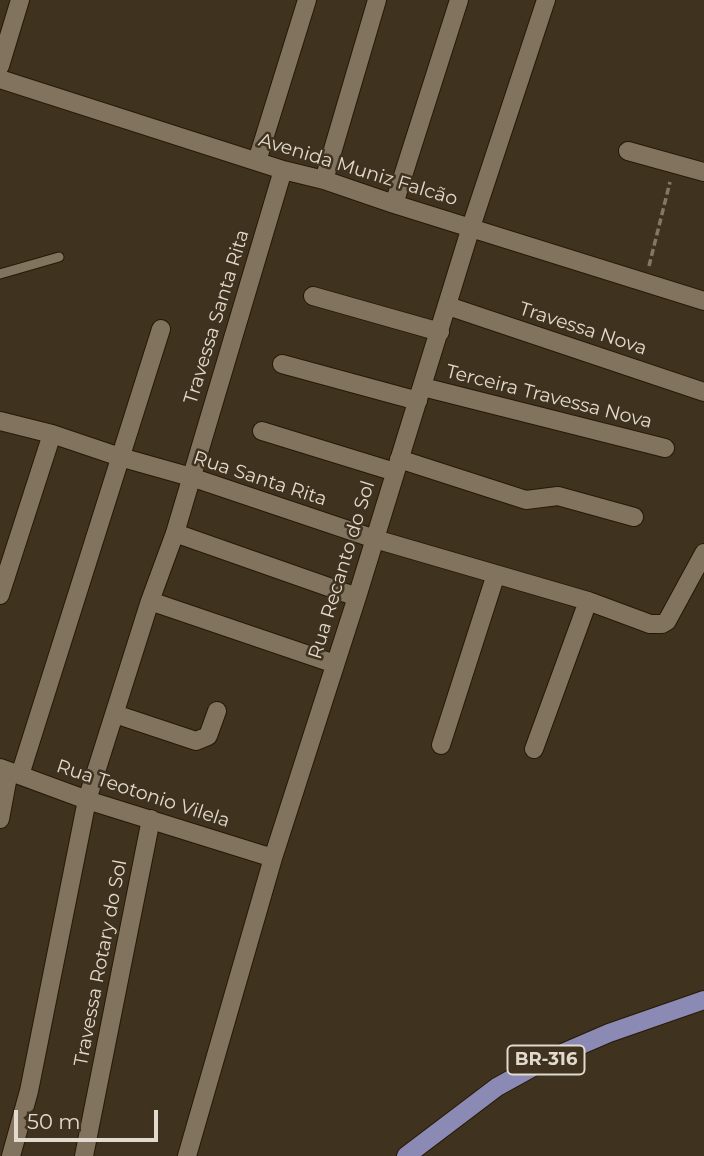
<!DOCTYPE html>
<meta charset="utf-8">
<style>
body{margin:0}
#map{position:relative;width:704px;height:1156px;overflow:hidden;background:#3f321e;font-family:Montserrat,sans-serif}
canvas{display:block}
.scale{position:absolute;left:14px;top:1110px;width:144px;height:32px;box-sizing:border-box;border:4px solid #e2dace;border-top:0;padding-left:9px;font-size:21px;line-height:24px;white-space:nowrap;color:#e2dace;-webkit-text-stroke:5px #3f321e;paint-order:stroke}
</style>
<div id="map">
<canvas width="704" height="1156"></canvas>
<div class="scale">50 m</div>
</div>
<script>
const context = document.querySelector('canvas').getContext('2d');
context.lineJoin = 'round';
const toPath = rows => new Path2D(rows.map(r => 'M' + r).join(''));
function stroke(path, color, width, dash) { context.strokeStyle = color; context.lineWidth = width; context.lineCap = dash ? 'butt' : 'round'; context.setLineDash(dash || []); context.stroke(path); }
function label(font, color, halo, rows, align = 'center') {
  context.font = font + ' Montserrat,sans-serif'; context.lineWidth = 5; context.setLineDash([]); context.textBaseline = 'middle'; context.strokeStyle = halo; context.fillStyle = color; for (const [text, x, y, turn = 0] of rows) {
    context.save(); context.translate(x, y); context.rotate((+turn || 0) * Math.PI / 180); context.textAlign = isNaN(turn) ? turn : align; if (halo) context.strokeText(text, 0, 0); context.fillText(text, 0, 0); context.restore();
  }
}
const service = toPath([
 [0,274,59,257]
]);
const minor = toPath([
 [0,66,20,0],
 [0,79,283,170,324,180,394,204,704,301],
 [628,151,704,172],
 [257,161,307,0],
 [324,180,377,0],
 [394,204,459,0],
 [313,296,440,332],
 [448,306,704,392],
 [282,364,418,401],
 [423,387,665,448],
 [0,421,52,434,120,457,191,477,375,539,588,601,650,624,662,624,667,621,704,553],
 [262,431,395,472],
 [399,459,526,500,558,496,634,517],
 [175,533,357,597],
 [0,595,52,434],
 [150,601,335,664],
 [115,714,196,741,208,736,217,711],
 [441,745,496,574],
 [534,749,588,601],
 [0,768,87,800,273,858],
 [20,775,161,329],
 [0,819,9,771],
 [11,1156,29,1091,87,800,150,601,175,533,283,170],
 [84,1156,151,819],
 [187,1156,273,858,357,597,471,227,546,0]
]);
const primary = toPath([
 [406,1156,497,1087,544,1061,609,1033,704,1000]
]);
stroke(service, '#261906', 11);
stroke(minor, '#261906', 20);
stroke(primary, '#261906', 20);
stroke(toPath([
 [649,266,670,182]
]), '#837868', 3.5, [7, 3.5]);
stroke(service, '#81735d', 9);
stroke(minor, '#81735d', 18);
stroke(primary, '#8b8ab5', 18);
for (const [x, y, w] of [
 [546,1060,77]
]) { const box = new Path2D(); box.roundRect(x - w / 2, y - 14.5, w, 29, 5); context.fillStyle = '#3f321e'; context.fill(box); stroke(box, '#e2dace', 2); }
label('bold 18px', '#e2dace', null, [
 ["BR-316",546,1060]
]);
label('19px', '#e2dace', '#3f321e', [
 ["Avenida Muniz Falcão",358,170,17],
 ["Travessa Santa Rita",217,317,-73],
 ["Travessa Nova",583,329,18],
 ["Terceira Travessa Nova",549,397,14],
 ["Rua Santa Rita",260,479,18],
 ["Rua Recanto do Sol",342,570,-73],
 ["Rua Teotonio Vilela",143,794,18],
 ["Travessa Rotary do Sol",101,963,-79]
]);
</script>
